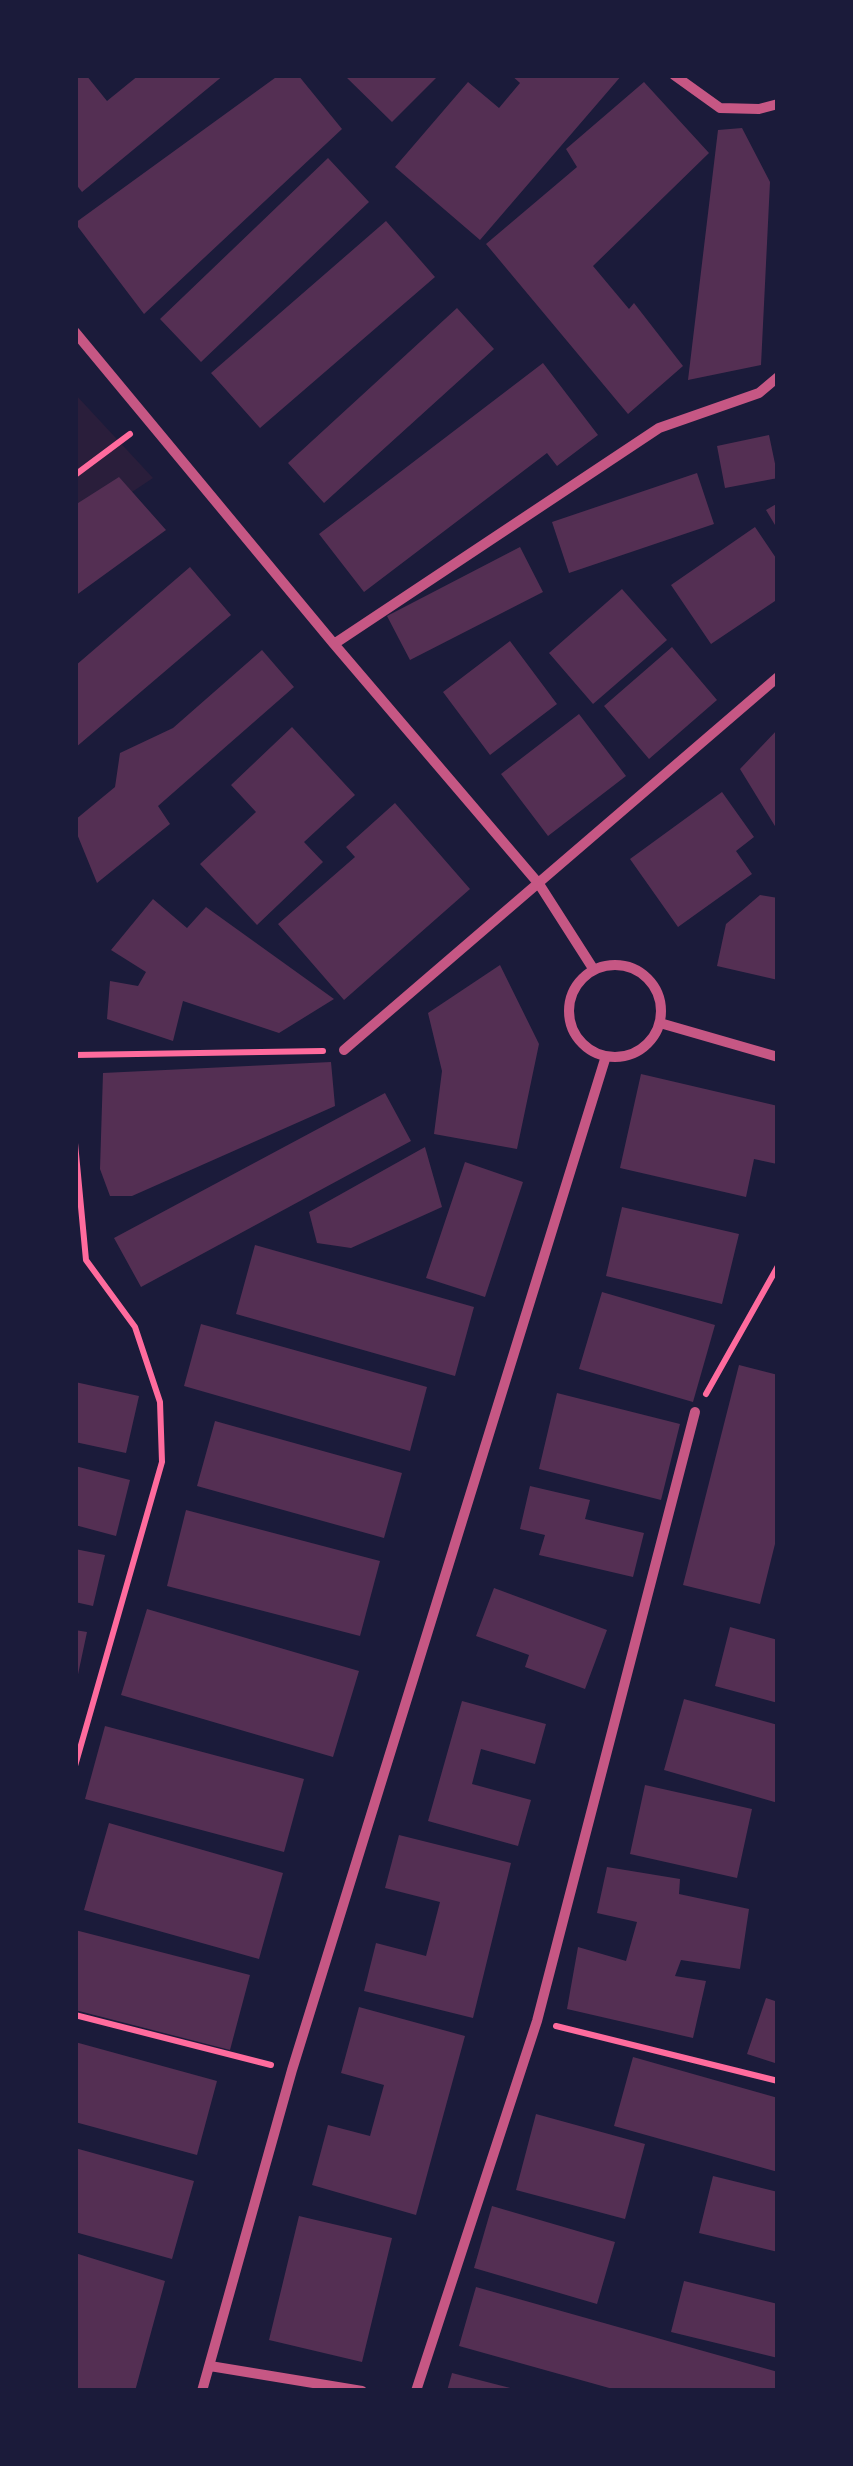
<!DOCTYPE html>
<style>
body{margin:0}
#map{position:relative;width:853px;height:2466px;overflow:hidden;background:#1b1b3a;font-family:"Sofia Sans Condensed",sans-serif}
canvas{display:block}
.frame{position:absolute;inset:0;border:78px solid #1b1b3a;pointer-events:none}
</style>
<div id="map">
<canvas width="853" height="2466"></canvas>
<div class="frame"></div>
</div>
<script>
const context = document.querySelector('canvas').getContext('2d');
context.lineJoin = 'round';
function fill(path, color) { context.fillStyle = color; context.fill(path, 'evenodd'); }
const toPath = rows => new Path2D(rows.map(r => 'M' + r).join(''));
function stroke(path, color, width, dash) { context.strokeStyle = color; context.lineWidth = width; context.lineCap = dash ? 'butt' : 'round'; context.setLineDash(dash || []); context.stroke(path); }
fill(toPath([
 [75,394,153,478,75,530]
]), '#2a1e3b');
fill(toPath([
 [75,75,86,75,107,101,139,75,224,75,82,192,75,183],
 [279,75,298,75,342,129,144,314,75,223],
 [344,75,439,75,392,122],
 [511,75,622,75,480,240,395,167,468,82,499,108,520,83],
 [644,82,709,153,593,266,629,309,634,303,683,366,628,414,486,244,577,167,566,149],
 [742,128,770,182,761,365,688,380,718,130],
 [328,158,369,202,201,362,160,319],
 [386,221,435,277,260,428,211,373],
 [457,308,494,349,324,503,288,463],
 [543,363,598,435,557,466,547,453,364,592,319,534],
 [769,435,778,478,725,488,717,446],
 [697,473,714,524,569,573,552,522],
 [119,477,166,530,75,596,75,505],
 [778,503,778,530,766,510],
 [755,527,778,561,778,599,711,644,671,585],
 [520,547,543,592,410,660,387,616],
 [190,567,231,615,75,748,75,666],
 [622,589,667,640,593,704,549,653],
 [510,641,557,704,490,755,443,692],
 [672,647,717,700,649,759,604,706],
 [262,650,294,687,158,806,170,824,97,883,75,829,75,820,115,787,120,753,173,728],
 [579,714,626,776,548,836,501,774],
 [292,727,355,795,304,842,323,862,257,925,200,864,256,812,231,785],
 [778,729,778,831,740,769],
 [722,792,754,837,736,851,752,874,678,927,630,859],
 [395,803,470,889,344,1000,278,924,355,857,346,847],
 [760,895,778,898,778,980,717,966,726,924],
 [153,899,187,928,206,907,334,999,279,1033,183,1001,173,1041,107,1019,110,981,138,986,146,972,111,950],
 [500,965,539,1044,517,1149,434,1134,442,1071,428,1013],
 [331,1062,335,1106,132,1196,110,1196,100,1169,103,1073],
 [641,1074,778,1106,777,1164,754,1159,746,1197,620,1168],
 [385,1093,411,1141,141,1287,114,1238],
 [425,1147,442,1207,351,1248,317,1243,309,1212],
 [465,1162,523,1182,485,1297,426,1278],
 [622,1207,739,1234,722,1304,606,1276],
 [255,1245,474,1307,455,1376,236,1314],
 [602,1292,715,1325,693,1402,579,1369],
 [201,1324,427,1387,410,1451,184,1386],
 [739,1365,778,1375,778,1532,760,1604,683,1585],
 [75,1382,139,1396,126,1453,75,1442],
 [557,1393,680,1424,661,1500,539,1469],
 [215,1421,402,1473,384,1538,197,1486],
 [75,1466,130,1480,116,1536,75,1525],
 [530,1486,590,1500,585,1519,644,1533,633,1577,539,1555,545,1535,520,1529],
 [186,1510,380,1561,360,1636,167,1586],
 [75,1549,105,1555,93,1606,75,1602],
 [494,1588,607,1630,585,1689,525,1667,529,1655,476,1636],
 [147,1609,359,1671,333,1757,121,1695],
 [730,1627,778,1640,778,1703,715,1686],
 [75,1630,87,1632,77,1679,75,1679],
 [684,1699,778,1725,778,1803,664,1770],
 [462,1701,546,1724,535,1764,481,1749,472,1784,531,1800,518,1846,428,1821],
 [105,1726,304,1779,284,1852,85,1799],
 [645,1785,752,1809,737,1878,630,1854],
 [109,1823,283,1873,259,1959,84,1910],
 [399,1835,511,1863,473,2018,364,1991,376,1943,426,1956,440,1902,385,1888],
 [607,1867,680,1879,679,1894,749,1909,740,1969,681,1960,675,1976,706,1981,693,2038,567,2009,578,1947,626,1961,637,1922,597,1913],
 [75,1930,250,1975,230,2050,75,2010],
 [766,1998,778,2002,778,2064,747,2054],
 [359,2007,465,2036,416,2215,312,2185,328,2125,370,2136,384,2085,341,2073],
 [75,2042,217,2081,197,2155,75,2122],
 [633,2057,778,2098,778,2172,614,2126],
 [536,2114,645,2144,625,2219,516,2190],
 [75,2148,194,2181,172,2259,75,2232],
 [713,2176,778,2192,778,2252,699,2233],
 [492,2206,615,2242,597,2304,474,2268],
 [299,2216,392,2238,362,2362,269,2340],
 [75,2253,165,2281,135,2391,75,2391],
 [684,2281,778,2304,778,2358,671,2332],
 [476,2287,778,2372,778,2391,620,2391,459,2346],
 [452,2373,518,2390,518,2391,447,2391]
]), '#542f53');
stroke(toPath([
 [75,475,130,434],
 [75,1055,323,1051],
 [75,1143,86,1260,135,1327,160,1402,162,1462,75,1766],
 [706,1394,778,1266],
 [75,2015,271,2065],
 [556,2026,778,2081]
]), '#ff6b9d', 6);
stroke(toPath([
 [674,75,720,108,759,109,778,104],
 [75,332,334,644,539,884,594,970],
 [334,644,659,428,759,393,778,377],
 '569 1011a46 46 0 1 1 92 0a46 46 0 1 1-92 0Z',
 [660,1023,778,1057],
 [344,1050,778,677],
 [210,2366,362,2391],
 [202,2391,292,2070,606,1056],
 [416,2391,537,2021,695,1412]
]), '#c65784', 10);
</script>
